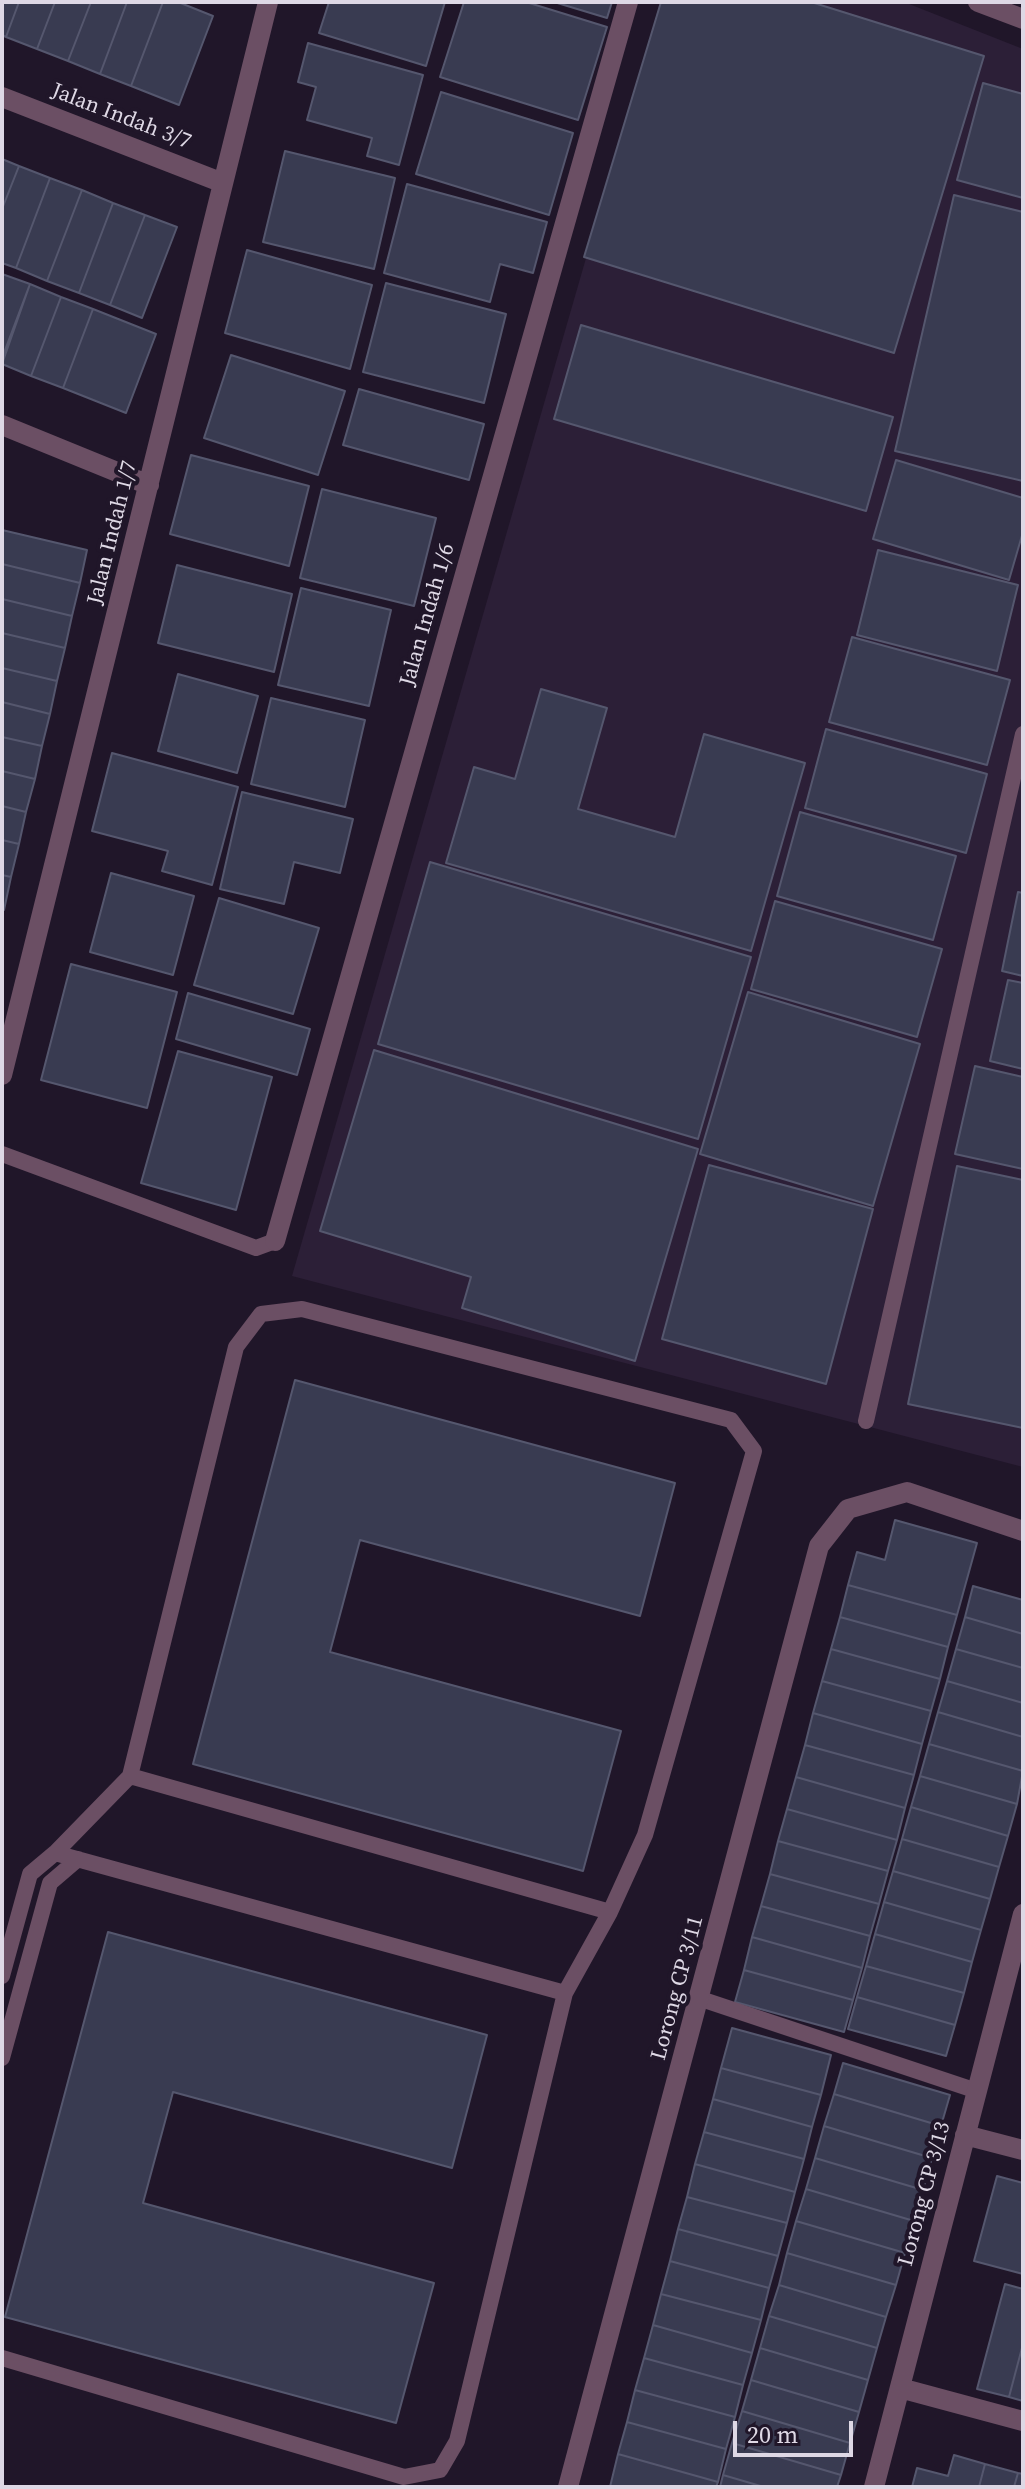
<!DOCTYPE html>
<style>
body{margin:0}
#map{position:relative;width:1025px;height:2489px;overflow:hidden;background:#201629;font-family:"Source Serif 4",serif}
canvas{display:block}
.frame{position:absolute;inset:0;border:4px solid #ded8e5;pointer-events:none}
.scale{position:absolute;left:733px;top:2421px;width:120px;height:36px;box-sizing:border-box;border:4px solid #ded8e5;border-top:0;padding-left:10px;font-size:24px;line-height:28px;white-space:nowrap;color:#ded8e5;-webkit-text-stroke:6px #201629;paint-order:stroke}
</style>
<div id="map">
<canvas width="1025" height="2489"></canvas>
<div class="frame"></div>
<div class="scale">20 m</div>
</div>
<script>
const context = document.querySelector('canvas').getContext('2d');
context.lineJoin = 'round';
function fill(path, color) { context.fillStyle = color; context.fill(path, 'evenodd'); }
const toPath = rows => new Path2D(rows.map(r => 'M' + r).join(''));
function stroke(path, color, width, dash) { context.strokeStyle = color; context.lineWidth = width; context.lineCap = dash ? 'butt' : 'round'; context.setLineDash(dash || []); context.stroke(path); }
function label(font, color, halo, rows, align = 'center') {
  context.font = font + ' "Source Serif 4",serif'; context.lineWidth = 8; context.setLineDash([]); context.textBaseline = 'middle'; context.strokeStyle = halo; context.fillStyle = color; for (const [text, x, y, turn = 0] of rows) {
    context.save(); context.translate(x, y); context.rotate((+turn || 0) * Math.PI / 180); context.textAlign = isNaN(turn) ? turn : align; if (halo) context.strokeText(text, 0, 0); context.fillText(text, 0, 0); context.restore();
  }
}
fill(toPath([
 [660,2,904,2,1023,49,1023,1467,292,1276]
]), '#2c1f37');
const building = toPath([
 [2,2,19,2,6,37,2,35,2,2],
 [19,2,55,2,37,49,6,37,19,2],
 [55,2,91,2,68,61,37,49,55,2],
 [91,2,127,2,100,74,68,61,91,2],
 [127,2,163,2,131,86,100,74,127,2],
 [163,2,178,2,213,16,179,105,131,86,163,2],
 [329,2,445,2,426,66,319,33,329,2],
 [464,2,526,2,607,27,578,120,440,77,464,2],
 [554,2,612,2,607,18,554,2],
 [661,2,811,2,984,56,894,353,584,257,661,2],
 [308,43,423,75,399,165,367,156,372,138,307,120,316,87,298,82,308,43],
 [983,83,1023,94,1023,198,957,180,983,83],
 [441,92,573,133,549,215,416,174,441,92],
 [285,151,395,178,374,269,263,242,285,151],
 [2,159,19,166,2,209,2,159],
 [19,166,50,178,16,268,2,263,2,209,19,166],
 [50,178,82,190,47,281,16,268,50,178],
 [407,184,547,222,533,273,500,264,490,302,384,273,407,184],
 [82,190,113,203,79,293,47,281,82,190],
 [954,195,1023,212,1023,481,895,451,954,195],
 [113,203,145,215,110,305,79,293,113,203],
 [145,215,177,227,142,318,110,305,145,215],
 [247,250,372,285,350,369,225,333,247,250],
 [2,274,30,284,2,358,2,274],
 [386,283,506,314,484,403,363,372,386,283],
 [30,284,61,297,31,376,2,364,30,284],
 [61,297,93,309,63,388,31,376,61,297],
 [93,309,156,334,126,413,63,388,93,309],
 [581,325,893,417,866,511,554,419,581,325],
 [231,355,345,391,318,475,204,438,231,355],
 [359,389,484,424,469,480,343,445,359,389],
 [191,455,309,486,289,566,170,534,191,455],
 [896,460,1023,498,1023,532,1009,580,873,539,896,460],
 [322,489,436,518,414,606,300,578,322,489],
 [2,530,87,550,80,583,2,564,2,530],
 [878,550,1018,585,997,671,857,635,878,550],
 [2,564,80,583,72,616,2,599,2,564],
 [177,565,292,594,274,672,158,643,177,565],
 [301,588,391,610,369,706,278,685,301,588],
 [2,599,72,616,65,648,2,633,2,599],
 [2,633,65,648,57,681,2,668,2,633],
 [852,637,1010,680,987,765,829,722,852,637],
 [2,668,57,681,50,714,2,702,2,668],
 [178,674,258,696,237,773,158,751,178,674],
 [541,689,607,708,578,809,675,837,704,734,805,763,751,951,446,863,474,767,515,779,541,689],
 [271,698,365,720,345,807,251,784,271,698],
 [2,702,50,714,42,746,2,737,2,702],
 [826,729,987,774,966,853,805,808,826,729],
 [2,737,42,746,35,779,2,771,2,737],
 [112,753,238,787,212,885,162,871,168,851,92,831,112,753],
 [2,771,35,779,26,812,2,806,2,771],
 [242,792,353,819,340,873,294,862,284,904,220,889,242,792],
 [2,806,26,812,19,844,2,840,2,806],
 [800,812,956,856,933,940,777,896,800,812],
 [2,840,19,844,11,877,2,875,2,840],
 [430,862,751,957,698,1139,378,1044,430,862],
 [111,873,194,896,173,975,90,952,111,873],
 [2,875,11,877,4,910,2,910,2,875],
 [1018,892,1023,893,1023,976,1002,971,1018,892],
 [219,898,319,928,293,1014,194,985,219,898],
 [775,901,942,949,917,1037,751,989,775,901],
 [71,964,177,992,147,1108,41,1080,71,964],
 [1008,980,1023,983,1023,1069,990,1061,1008,980],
 [748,992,920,1044,873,1206,700,1154,748,992],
 [188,993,310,1029,297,1075,176,1039,188,993],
 [374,1050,698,1149,635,1361,462,1308,471,1277,320,1231,374,1050],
 [178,1051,272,1077,236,1210,141,1183,178,1051],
 [975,1066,1023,1077,1023,1169,955,1154,975,1066],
 [709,1165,873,1209,826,1384,662,1339,709,1165],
 [957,1166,1023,1180,1023,1428,908,1404,957,1166],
 [295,1380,675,1483,640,1616,360,1540,330,1652,621,1731,583,1871,193,1764,295,1380],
 [895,1520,977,1543,957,1615,848,1585,857,1552,885,1560,895,1520],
 [848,1585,957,1615,948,1647,840,1617,848,1585],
 [973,1586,1023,1600,1023,1634,965,1617,973,1586],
 [840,1617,948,1647,940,1679,831,1649,840,1617],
 [965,1617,1023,1634,1023,1668,956,1649,965,1617],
 [831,1649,940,1679,931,1711,822,1681,831,1649],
 [956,1649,1023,1668,1023,1703,947,1681,956,1649],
 [822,1681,931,1711,922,1744,813,1713,822,1681],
 [947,1681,1023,1703,1023,1737,938,1712,947,1681],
 [938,1712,1023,1737,1023,1771,929,1744,938,1712],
 [813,1713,922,1744,914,1775,805,1745,813,1713],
 [929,1744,1023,1771,1017,1804,920,1776,929,1744],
 [805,1745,914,1775,905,1808,796,1777,805,1745],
 [920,1776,1017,1804,1008,1836,911,1807,920,1776],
 [796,1777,905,1808,897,1840,787,1809,796,1777],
 [911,1807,1008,1836,999,1867,902,1839,911,1807],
 [787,1809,897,1840,888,1871,778,1841,787,1809],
 [902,1839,999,1867,990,1899,893,1871,902,1839],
 [778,1841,888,1871,879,1904,770,1874,778,1841],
 [893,1871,990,1899,981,1930,884,1902,893,1871],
 [770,1874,879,1904,870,1936,761,1906,770,1874],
 [884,1902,981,1930,972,1962,875,1934,884,1902],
 [761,1906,870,1936,862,1968,752,1937,761,1906],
 [108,1932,487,2035,452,2168,173,2092,143,2203,434,2283,396,2423,5,2317,108,1932],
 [875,1934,972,1962,964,1993,866,1966,875,1934],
 [752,1937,862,1968,853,2000,744,1970,752,1937],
 [866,1966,964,1993,955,2025,857,1997,866,1966],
 [744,1970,853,2000,844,2032,735,2002,744,1970],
 [857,1997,955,2025,946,2056,848,2029,857,1997],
 [732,2028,831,2055,821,2095,721,2068,732,2028],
 [843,2063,950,2095,941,2126,834,2094,843,2063],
 [721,2068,821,2095,812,2127,713,2099,721,2068],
 [834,2094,941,2126,932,2158,824,2126,834,2094],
 [713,2099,812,2127,804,2159,704,2132,713,2099],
 [824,2126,932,2158,923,2190,815,2158,824,2126],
 [704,2132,804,2159,795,2192,695,2164,704,2132],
 [815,2158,923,2190,914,2221,806,2189,815,2158],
 [695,2164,795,2192,787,2223,687,2197,695,2164],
 [997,2176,1023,2183,1023,2274,974,2261,997,2176],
 [806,2189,914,2221,905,2253,796,2221,806,2189],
 [687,2197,787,2223,778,2256,678,2229,687,2197],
 [796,2221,905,2253,896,2285,787,2253,796,2221],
 [678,2229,778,2256,769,2288,670,2261,678,2229],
 [787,2253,896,2285,886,2317,779,2285,787,2253],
 [670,2261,769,2288,761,2320,661,2294,670,2261],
 [1005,2284,1023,2289,1023,2344,1009,2397,977,2389,1005,2284],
 [779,2285,886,2317,877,2348,769,2316,779,2285],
 [661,2294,761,2320,752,2353,653,2325,661,2294],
 [769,2316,877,2348,868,2380,760,2348,769,2316],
 [653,2325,752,2353,743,2385,644,2358,653,2325],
 [1023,2344,1023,2401,1009,2397,1023,2344],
 [760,2348,868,2380,859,2412,751,2380,760,2348],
 [644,2358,743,2385,735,2417,635,2390,644,2358],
 [751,2380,859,2412,850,2443,742,2411,751,2380],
 [635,2390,735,2417,726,2449,627,2422,635,2390],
 [742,2411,850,2443,841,2475,732,2443,742,2411],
 [627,2422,726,2449,718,2482,618,2454,627,2422],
 [732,2443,841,2475,837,2487,764,2487,723,2475,732,2443],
 [618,2454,718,2482,716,2487,610,2487,618,2454],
 [954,2455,985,2464,979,2487,912,2487,917,2468,948,2476,954,2455],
 [985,2464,1018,2473,1014,2487,979,2487,985,2464],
 [1018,2473,1023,2474,1023,2487,1014,2487,1018,2473],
 [723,2475,764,2487,720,2487,723,2475]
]);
fill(building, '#393b51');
stroke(building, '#55576e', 2);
stroke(toPath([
 [2,1154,256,1248,275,1241],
 [866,1421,1023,734],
 [55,1853,565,1993],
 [2,1976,30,1874,55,1853,130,1776,610,1912],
 [701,1999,977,2091],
 [2,2058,50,1883,78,1859],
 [2,2358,404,2477,440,2470,457,2441,565,1993,610,1912,645,1835,754,1451,731,1420,302,1309,261,1314,236,1347,130,1776]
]), '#6b4f64', 16);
stroke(toPath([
 [978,2,1023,19],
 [2,97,223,183],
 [2,425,149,485],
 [2,1075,268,2],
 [275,1241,628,2],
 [965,2135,1023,2150],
 [900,2388,1023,2421],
 [568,2487,819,1546,848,1509,907,1492,1023,1531],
 [874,2487,1023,1914]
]), '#6b4f64', 20);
label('22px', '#ded8e5', '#201629', [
 ["Jalan Indah 3/7",121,117,21],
 ["Jalan Indah 1/7",113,533,-76],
 ["Jalan Indah 1/6",428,615,-74],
 ["Lorong CP 3/11",678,1988,-75],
 ["Lorong CP 3/13",925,2194,-75]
]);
</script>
